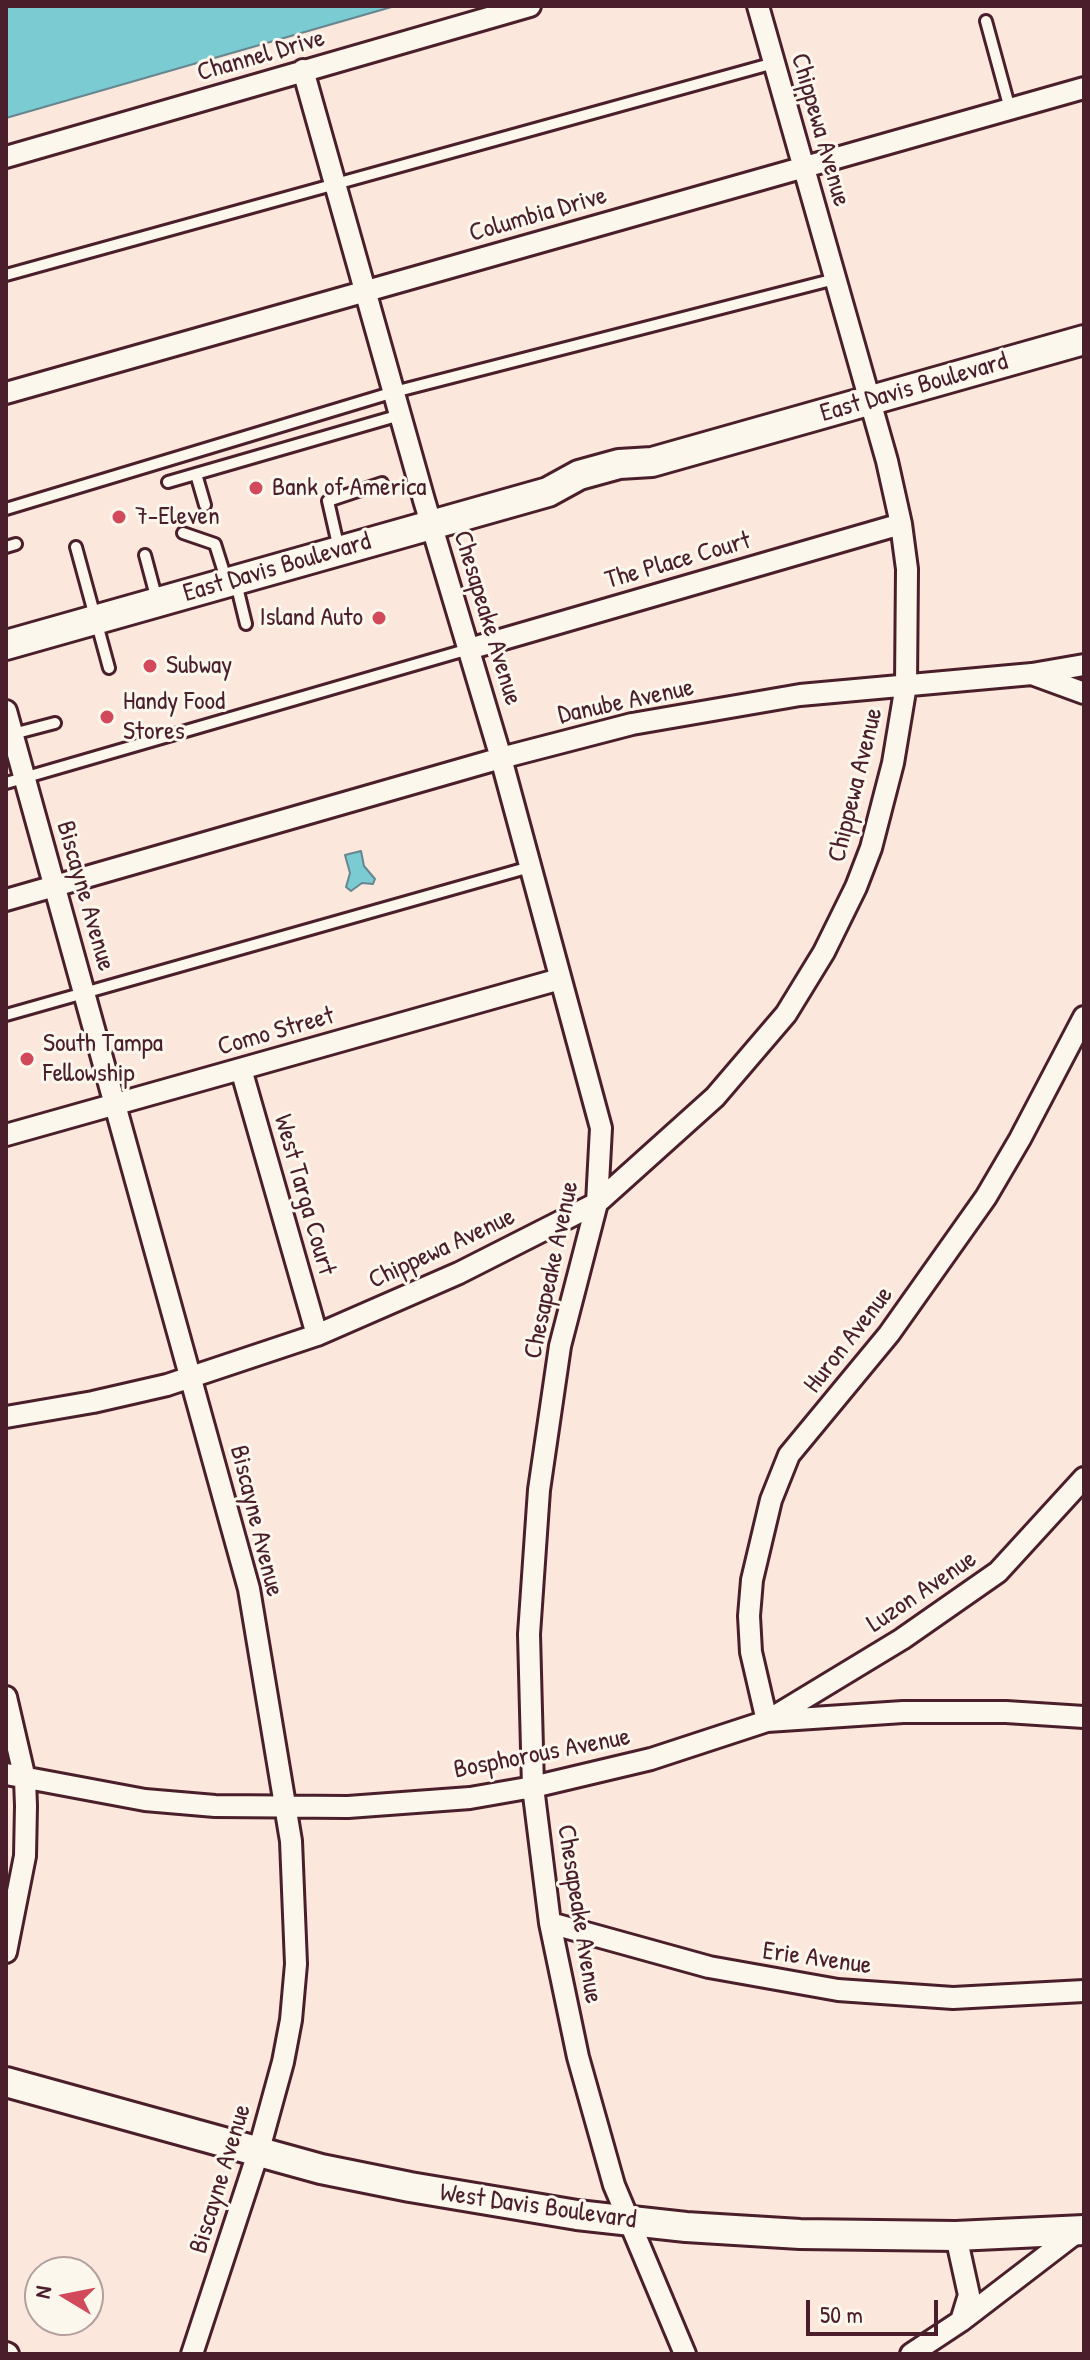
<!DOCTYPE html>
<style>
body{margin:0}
#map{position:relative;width:1090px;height:2360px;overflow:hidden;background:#fbe7db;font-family:"Patrick Hand",sans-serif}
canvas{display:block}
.frame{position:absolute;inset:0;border:8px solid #4a1f2b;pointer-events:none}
.north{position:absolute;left:24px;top:2256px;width:80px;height:80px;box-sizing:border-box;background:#fbf7ec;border:2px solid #b4a19f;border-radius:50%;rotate:280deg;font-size:22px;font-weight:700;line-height:32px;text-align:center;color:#4a1f2b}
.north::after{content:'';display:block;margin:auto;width:28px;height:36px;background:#d1495b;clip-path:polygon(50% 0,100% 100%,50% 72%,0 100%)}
.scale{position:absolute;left:806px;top:2300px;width:132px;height:36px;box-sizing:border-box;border:4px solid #4a1f2b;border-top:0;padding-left:10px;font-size:24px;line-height:28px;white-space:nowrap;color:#4a1f2b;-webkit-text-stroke:6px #fbf7ec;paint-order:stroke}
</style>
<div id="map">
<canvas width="1090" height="2360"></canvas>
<div class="frame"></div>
<div class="north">N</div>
<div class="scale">50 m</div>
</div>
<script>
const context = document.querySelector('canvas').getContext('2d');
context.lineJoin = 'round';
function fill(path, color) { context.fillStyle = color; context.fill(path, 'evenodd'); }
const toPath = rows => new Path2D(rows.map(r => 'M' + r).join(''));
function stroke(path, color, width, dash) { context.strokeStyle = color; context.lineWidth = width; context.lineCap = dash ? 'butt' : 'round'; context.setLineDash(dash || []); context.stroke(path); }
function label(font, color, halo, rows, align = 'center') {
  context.font = font + ' "Patrick Hand",sans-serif'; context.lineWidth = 6; context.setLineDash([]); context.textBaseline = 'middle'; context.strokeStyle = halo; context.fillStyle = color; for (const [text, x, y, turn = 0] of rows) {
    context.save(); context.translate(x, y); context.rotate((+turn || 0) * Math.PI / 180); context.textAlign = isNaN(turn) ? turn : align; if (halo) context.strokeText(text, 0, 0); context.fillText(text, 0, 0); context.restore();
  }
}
const water = toPath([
 [6,6,395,6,6,118,6,6],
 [361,851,364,866,375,879,373,884,362,883,351,891,346,887,350,873,345,855,361,851]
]);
fill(water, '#7acbd2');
stroke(water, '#67868f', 2);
const lane = toPath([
 [986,21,1010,109],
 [6,275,774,63],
 [196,474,205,505],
 [168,482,400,415],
 [6,509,394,392,835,279],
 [183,533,215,544,227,582],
 [6,547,16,544],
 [76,547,109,668],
 [339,549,328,501,382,483],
 [145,555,157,600],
 [236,583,246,624],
 [13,734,55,723],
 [6,783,469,649],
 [6,1015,530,867]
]);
const street = toPath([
 [303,70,424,500,501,758,601,1128,597,1203,560,1346,539,1490,529,1634,533,1787,550,1923,578,2057,614,2185,685,2354],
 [6,157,530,6],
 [6,393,1084,88],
 [469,649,901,524],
 [1032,674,1084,693],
 [6,711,249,1589,291,1841,296,1964,291,2020,283,2062,258,2153,192,2354],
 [6,900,501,758,632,724,800,695,1032,674,1084,665],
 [241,1069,317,1335],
 [6,1135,560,979],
 [6,1417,93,1402,167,1385,317,1335,459,1273,597,1203,715,1097,786,1014,824,952,856,887,871,848,893,763,906,685,907,569,901,524,887,461,758,6],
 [6,1697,25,1779,26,1806,25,1856,6,1952],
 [770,1719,902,1639,998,1572,1084,1478],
 [767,1721,751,1652,749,1616,752,1580,771,1500,789,1455,889,1334,986,1197,1020,1139,1084,1017],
 [6,1774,145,1800,215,1806,348,1807,470,1798,533,1787,651,1759,767,1721,903,1712,1006,1712,1084,1717],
 [550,1923,709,1967,838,1990,953,1998,1084,1991],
 [956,2236,969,2295,961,2321],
 [6,2353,8,2354],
 [911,2354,961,2321,1081,2229]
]);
const secondary = toPath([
 [6,645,548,492,579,475,619,464,652,462,1084,340],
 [6,2082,321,2169,410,2187,577,2215,686,2227,800,2234,956,2236,1084,2230]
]);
stroke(lane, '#4a1f2b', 16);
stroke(street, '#4a1f2b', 26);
stroke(secondary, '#4a1f2b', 34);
stroke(lane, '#fbf7ec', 10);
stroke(street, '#fbf7ec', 20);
stroke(secondary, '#fbf7ec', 28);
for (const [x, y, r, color] of [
 [256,488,8,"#d1495b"],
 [119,517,8,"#d1495b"],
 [379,618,8,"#d1495b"],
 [150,666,8,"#d1495b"],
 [107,717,8,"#d1495b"],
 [27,1059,8,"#d1495b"]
]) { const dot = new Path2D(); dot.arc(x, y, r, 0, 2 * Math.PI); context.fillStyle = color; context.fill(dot); stroke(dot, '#fbf7ec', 3); }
label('26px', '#4a1f2b', '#fbf7ec', [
 ["Channel Drive",261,56,-16],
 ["Chippewa Avenue",820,130,74],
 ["Columbia Drive",538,215,-16],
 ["East Davis Boulevard",914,388,-16],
 ["The Place Court",678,561,-16],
 ["East Davis Boulevard",277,568,-16],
 ["Chesapeake Avenue",487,618,73],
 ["Danube Avenue",626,702,-12],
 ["Chippewa Avenue",856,785,-76],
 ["Biscayne Avenue",85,896,74],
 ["Como Street",276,1032,-16],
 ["West Targa Court",304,1195,74],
 ["Chippewa Avenue",442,1249,-25],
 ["Chesapeake Avenue",552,1270,-78],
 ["Huron Avenue",849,1340,-52],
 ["Biscayne Avenue",256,1521,76],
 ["Luzon Avenue",922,1592,-34],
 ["Bosphorous Avenue",542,1754,-11],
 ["Chesapeake Avenue",579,1914,81],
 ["Erie Avenue",817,1959,8],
 ["Biscayne Avenue",221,2179,-73],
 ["West Davis Boulevard",538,2207,8]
]);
label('26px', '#4a1f2b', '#fbf7ec', [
 ["Bank of America",272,488],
 ["7-Eleven",135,517],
 ["Island Auto",363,618,"right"],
 ["Subway",166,666],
 ["Handy Food",123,702],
 ["Stores",123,732],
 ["South Tampa",43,1044],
 ["Fellowship",43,1074]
], 'left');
</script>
